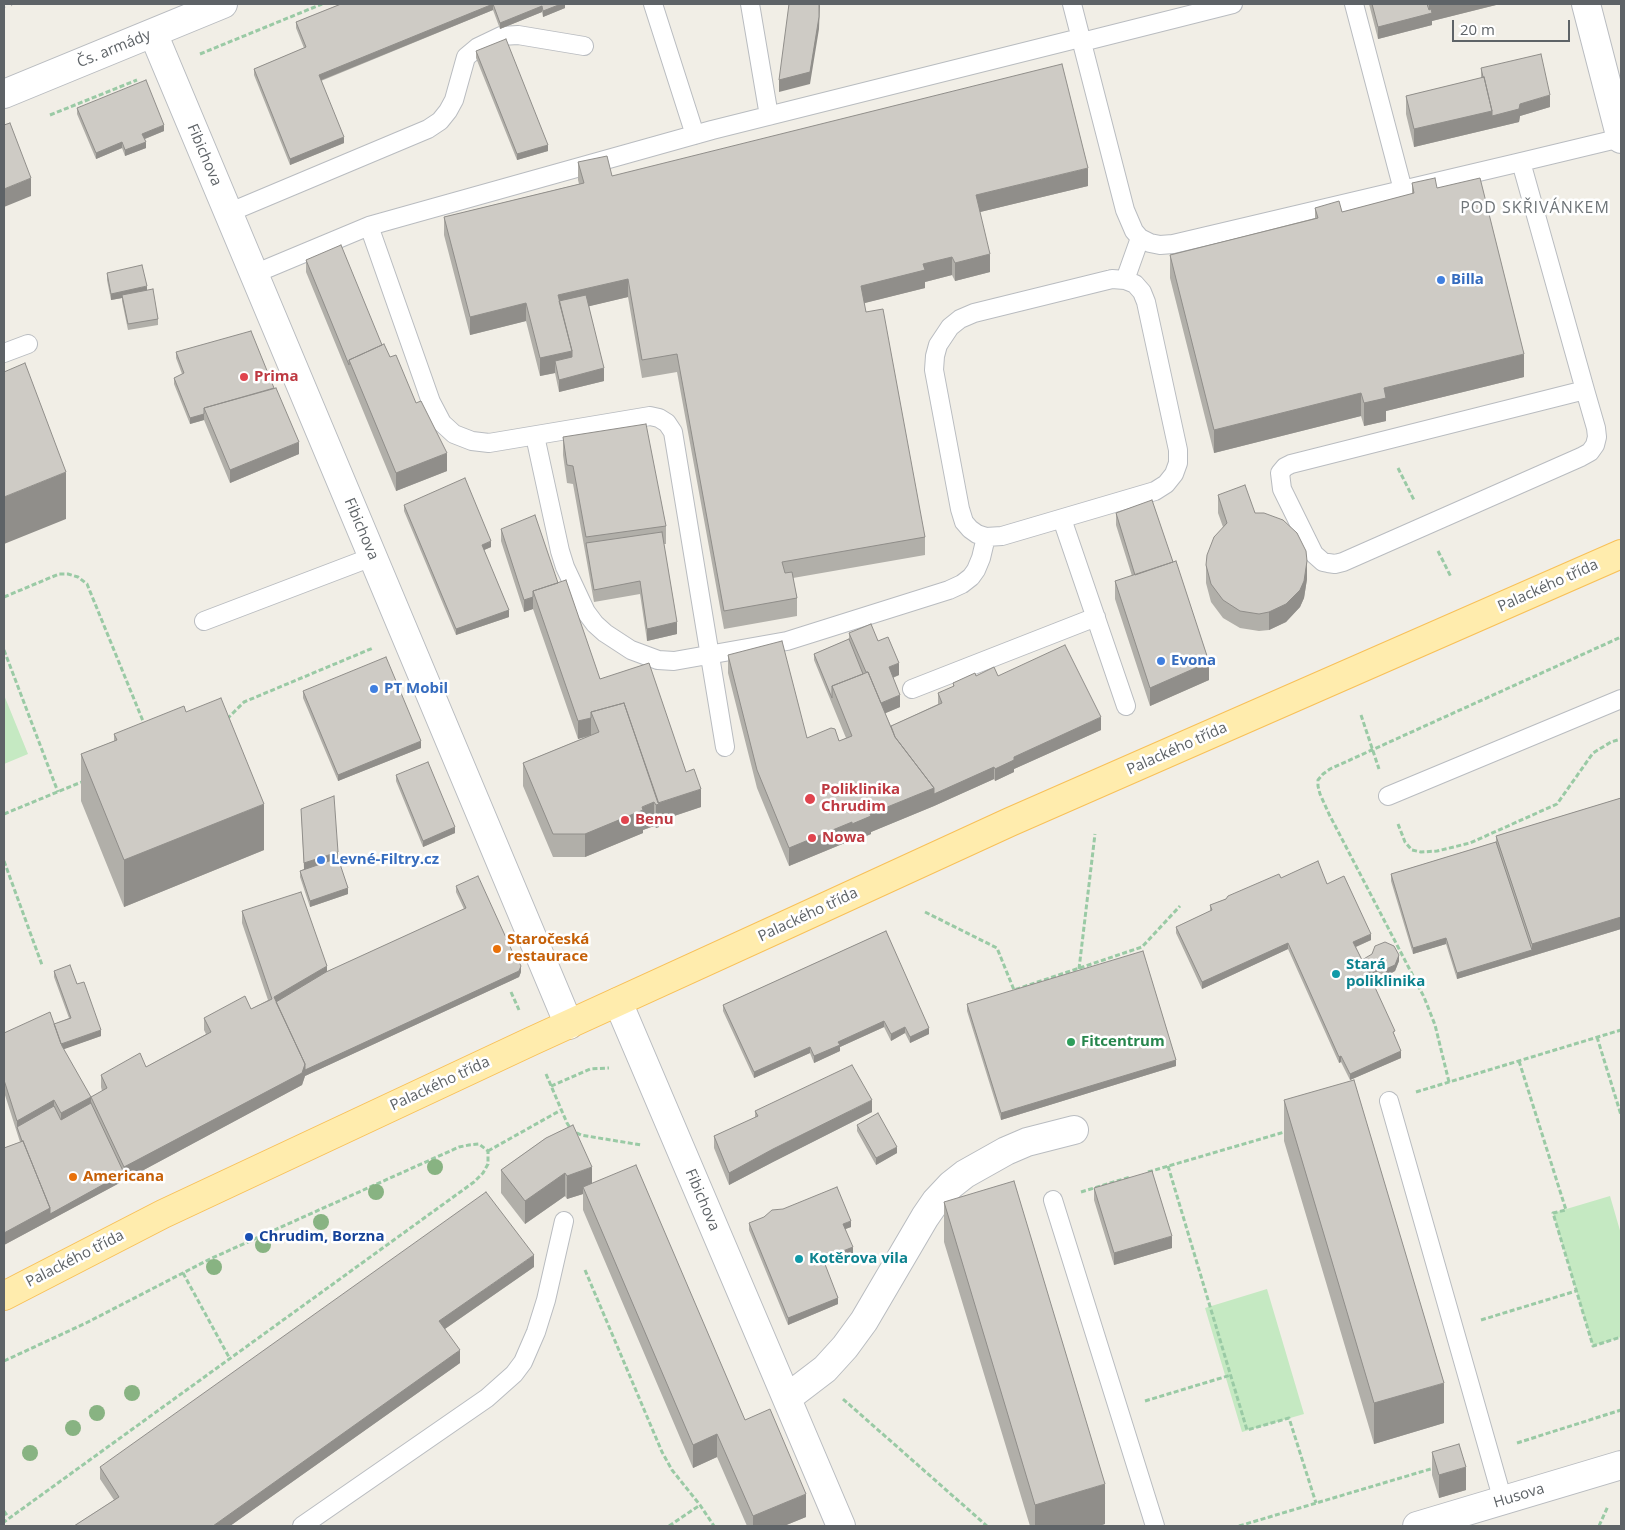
<!DOCTYPE html>
<meta charset="utf-8">
<style>
body{margin:0}
#map{position:relative;width:1625px;height:1530px;overflow:hidden;background:#f1eee6;font-family:"Open Sans",sans-serif}
canvas{display:block}
.frame{position:absolute;inset:0;border:5px solid #5e6367;pointer-events:none}
.scale{position:absolute;left:1452px;top:20px;width:118px;height:22px;box-sizing:border-box;border:2px solid #5e6367;border-top:0;padding-left:6px;font-size:15px;line-height:18px;white-space:nowrap;color:#5e6367;-webkit-text-stroke:4px #fff;paint-order:stroke}
</style>
<div id="map">
<canvas width="1625" height="1530"></canvas>
<div class="frame"></div>
<div class="scale">20 m</div>
</div>
<script>
const context = document.querySelector('canvas').getContext('2d');
context.lineJoin = 'round';
function fill(path, color) { context.fillStyle = color; context.fill(path, 'evenodd'); }
const toPath = rows => new Path2D(rows.map(r => 'M' + r).join(''));
function stroke(path, color, width, dash) { context.strokeStyle = color; context.lineWidth = width; context.lineCap = dash ? 'butt' : 'round'; context.setLineDash(dash || []); context.stroke(path); }
function label(font, color, halo, rows, align = 'center') {
  context.font = font + ' "Open Sans",sans-serif'; context.lineWidth = 5; context.setLineDash([]); context.textBaseline = 'middle'; context.strokeStyle = halo; context.fillStyle = color; for (const [text, x, y, turn = 0] of rows) {
    context.save(); context.translate(x, y); context.rotate((+turn || 0) * Math.PI / 180); context.textAlign = isNaN(turn) ? turn : align; if (halo) context.strokeText(text, 0, 0); context.fillText(text, 0, 0); context.restore();
  }
}
fill(toPath([
 [4,695,28,754,4,764],
 [1610,1196,1621,1234,1621,1337,1593,1346,1553,1213],
 [1267,1289,1304,1414,1242,1432,1205,1308]
]), '#c5e9c2');
const service = toPath([
 [653,4,695,135],
 [750,4,769,116],
 [1072,4,1125,210,1134,231,1140,238,1150,243,1160,245,1173,244,1521,162,1621,138],
 [1354,4,1403,190],
 [1082,42,1233,4],
 [1521,162,1585,390,1291,464,1285,467,1280,473,1282,489,1314,554,1323,562,1328,563,1335,564,1343,562,1581,457,1590,452,1595,445,1597,437,1596,428,1585,390],
 [228,213,428,129,440,121,448,111,454,100,466,57,478,47,501,36,518,35,584,46],
 [369,226,712,130,1080,38],
 [254,274,369,226,431,402,442,423,454,434,472,441,489,443,650,416,659,418,667,423,673,432,725,747],
 [1112,279,1125,280,1135,284,1142,292,1146,302,1178,450,1178,463,1174,474,1166,484,1155,491,1002,536,986,537,977,534,970,529,964,522,960,509,934,370,935,356,938,345,950,327,960,319,974,313,1112,279],
 [1125,280,1140,238],
 [4,353,28,344],
 [535,436,560,551,565,567,586,612,595,624,605,633,631,650,658,660,674,661,787,641,949,590,962,584,971,577,976,570,981,558,986,537],
 [1062,519,1126,706],
 [204,621,372,557],
 [912,689,1096,617],
 [1388,796,1621,699],
 [1389,1101,1503,1501],
 [1053,1200,1155,1526],
 [302,1526,487,1398,514,1374,523,1362,536,1332,546,1300,564,1221]
]);
const minor = toPath([
 [1586,4,1621,139],
 [153,33,569,1025],
 [4,94,223,4],
 [618,1002,841,1526],
 [787,1398,825,1369,845,1347,864,1321,925,1217,936,1201,951,1185,965,1174,1006,1151,1027,1142,1074,1130],
 [1417,1526,1621,1465]
]);
const primary = toPath([
 [4,1296,163,1214,532,1041,788,924,1010,822,1621,554]
]);
stroke(service, '#b9bcc0', 20);
stroke(minor, '#b9bcc0', 30);
stroke(primary, '#f8c058', 30);
stroke(toPath([
 [200,54,322,4],
 [50,115,137,80],
 [1398,468,1414,500],
 [1438,551,1451,577],
 [4,597,59,574,68,574,78,577,87,584,145,726],
 [4,650,58,792],
 [1361,715,1379,769],
 [227,719,244,702,373,648],
 [4,814,84,781],
 [1398,824,1405,842,1412,850,1421,852,1437,851,1470,843,1557,804,1593,753,1611,742,1621,739],
 [4,861,42,965],
 [925,912,997,948,1014,990,1142,947,1180,906],
 [1079,969,1095,834],
 [511,992,519,1010],
 [1597,1037,1621,1115],
 [1519,1061,1566,1210,1553,1213,1593,1346,1621,1337],
 [546,1074,567,1123,572,1131,581,1135,641,1145],
 [1449,1082,1435,1025,1424,997,1329,814,1320,794,1318,786,1318,780,1323,774,1330,769,1621,637],
 [551,1086,590,1069,609,1068],
 [1416,1092,1621,1030],
 [488,1151,561,1110],
 [1168,1166,1247,1430,1289,1418,1316,1503],
 [1148,1172,1288,1131],
 [1081,1192,1130,1177],
 [585,1270,662,1452,672,1470,700,1505,714,1526],
 [183,1273,230,1359],
 [1481,1320,1576,1291],
 [4,1361,86,1323,210,1259,459,1147,469,1145,479,1144,488,1151,488,1164,483,1173,474,1182,4,1522],
 [843,1399,987,1526],
 [1145,1401,1231,1375],
 [1517,1443,1621,1410],
 [4,1511,8,1517],
 [669,1526,700,1505],
 [1239,1526,1434,1468],
 [1599,1526,1608,1506]
]), '#9acaa5', 3, [5, 2.5]);
stroke(service, '#fff', 18);
stroke(minor, '#fff', 28);
stroke(primary, '#ffecad', 28);
stroke(toPath([
 [4,6,12,4]
]), '#b5b6b7', 4, [1, 6]);
context.fillStyle = '#88b382';
for (const [x, y] of [
 [435,1167],
 [376,1192],
 [321,1222],
 [263,1245],
 [214,1267],
 [132,1393],
 [97,1413],
 [73,1428],
 [30,1453]
]) { context.beginPath(); context.arc(x, y, 8, 0, 2 * Math.PI); context.fill(); }
fill(toPath([
 [341,4,565,4,565,8,543,17,542,12,500,29,493,10,321,81,344,143,290,165,254,75,254,69,304,48,296,28,296,22],
 [1369,4,1500,4,1432,21,1432,25,1378,39],
 [476,51,548,151,517,160,476,58],
 [1481,68,1550,107,1520,116,1519,122,1414,147,1406,114,1406,96,1481,78],
 [77,108,164,131,145,139,146,148,125,156,122,148,96,159,77,114],
 [578,162,612,176,1088,186,980,212,990,272,955,281,952,275,925,282,925,288,864,303,866,312,925,537,925,555,793,578,797,598,797,616,724,629,677,372,642,378,628,297,589,306,604,381,559,392,555,373,540,376,526,321,470,335,444,235,444,217,579,184,578,180],
 [1412,183,1437,188,1524,377,1386,411,1386,421,1364,426,1361,416,1214,453,1170,278,1170,255,1315,218,1315,208,1342,212,1412,194],
 [306,260,382,345,390,357,447,471,396,491,306,272],
 [107,273,147,290,158,319,158,325,128,330,122,301,122,298,111,300,107,280],
 [176,352,299,454,230,483,204,420,190,424,174,384,174,378,182,374,176,358],
 [563,437,666,526,666,544,664,544,677,634,647,641,640,594,594,602,573,484,567,483,563,455],
 [1218,495,1255,513,1307,579,1304,598,1300,607,1286,622,1269,630,1259,631,1240,628,1223,618,1211,602,1206,583,1206,565,1223,527,1218,513],
 [404,505,491,547,484,550,509,617,456,635,404,511],
 [1116,513,1209,680,1150,706,1115,599,1115,581,1132,576,1116,525],
 [501,529,558,583,600,679,686,772,701,807,659,821,659,827,656,828,654,826,643,830,643,833,585,857,553,857,523,786,523,763,586,737,578,739,533,609,524,612,501,541],
 [849,633,878,641,899,675,893,678,900,707,885,713,891,726,938,704,938,693,953,687,953,683,976,676,998,676,1101,730,1014,769,1014,772,995,781,994,779,934,806,871,832,871,834,852,842,852,840,789,866,757,788,728,673,728,655,807,738,839,741,846,738,814,660,814,654,849,639],
 [303,691,421,748,338,781,303,698],
 [186,712,264,850,124,907,81,801,81,754,114,741,114,734],
 [396,775,455,833,423,847,396,781],
 [1621,798,1621,929,1457,979,1446,944,1413,954,1391,881,1391,874,1496,842,1496,836],
 [301,809,338,858,348,894,310,907,300,877,300,871,304,869],
 [1281,878,1327,884,1371,940,1356,947,1362,960,1399,961,1395,971,1386,976,1377,972,1370,976,1395,1037,1401,1058,1350,1080,1341,1062,1339,1063,1288,949,1202,989,1176,933,1176,927,1210,911,1210,905],
 [456,886,521,972,519,977,305,1076,302,1085,4,1245,4,1148,20,1142,4,1092,4,1033,54,1024,69,1018,54,977,54,971,77,984,101,1036,63,1049,91,1097,102,1091,101,1087,101,1075,146,1067,206,1034,204,1030,204,1018,251,1009,268,1000,242,923,242,911,327,972,464,909,456,892],
 [886,931,929,1034,910,1043,905,1033,891,1041,884,1027,840,1047,840,1051,814,1063,810,1053,754,1078,723,1011,723,1005],
 [967,1004,1176,1066,1001,1120,967,1011],
 [1284,1100,1444,1423,1374,1444,1284,1141],
 [755,1111,872,1112,773,1162,729,1185,714,1148,714,1136,755,1118],
 [857,1125,897,1153,876,1165,857,1131],
 [546,1138,592,1183,745,1420,806,1517,784,1526,747,1526,717,1457,693,1468,583,1210,583,1194,567,1199,565,1196,525,1224,501,1193,501,1170],
 [1094,1188,1172,1248,1114,1265,1094,1200],
 [944,1202,1105,1524,1099,1526,1030,1526,944,1242],
 [749,1223,851,1227,845,1229,853,1253,825,1264,838,1304,788,1325,749,1230],
 [534,1267,445,1329,460,1363,230,1526,74,1526,114,1500,100,1479,100,1467],
 [1432,1452,1466,1490,1439,1498,1432,1475]
]), '#b1afa9');
fill(toPath([
 [493,4,493,10,319,81,319,75],
 [561,4,565,4,565,8,543,17,543,11],
 [820,4,819,29,810,84,779,92,779,80],
 [1429,4,1500,4,1432,21,1432,25,1378,39,1378,27,1429,13],
 [542,6,542,12,500,29,500,23],
 [1550,95,1550,107,1520,116,1519,122,1414,147,1414,129,1520,104],
 [164,125,164,131,142,140,142,134],
 [344,137,344,143,290,165,290,159],
 [122,142,122,148,96,159,96,153],
 [146,142,146,148,125,156,125,150],
 [548,145,548,151,517,160,517,154],
 [1088,168,1088,186,976,213,976,195],
 [31,178,31,196,4,207,4,189],
 [990,254,990,272,955,281,955,263],
 [952,257,952,275,925,282,925,288,861,304,861,286,923,264],
 [628,279,628,297,561,313,558,295],
 [147,286,147,292,122,295,122,298,111,300,111,294],
 [526,303,526,321,470,335,470,317],
 [572,351,572,369,555,361,555,373,540,376,540,358],
 [1524,354,1524,377,1386,411,1386,421,1364,426,1364,403,1384,388],
 [604,368,604,381,559,392,559,380],
 [1361,393,1361,416,1214,453,1214,430],
 [204,414,204,420,190,424,190,418],
 [299,442,299,454,230,483,230,470],
 [447,453,447,471,396,491,396,473],
 [66,472,66,519,4,544,4,497],
 [491,541,491,547,482,551,482,545],
 [1307,561,1307,579,1304,598,1300,607,1286,622,1269,630,1269,612],
 [533,597,533,609,524,612,524,600],
 [509,610,509,617,456,635,456,629],
 [677,622,677,634,647,641,647,629],
 [1209,662,1209,680,1150,706,1150,688],
 [899,663,899,675,889,679,889,667],
 [900,695,900,707,879,716,879,704],
 [1101,717,1101,730,1014,769,1014,772,995,781,995,769,1014,757],
 [591,718,591,735,578,739,578,721],
 [421,741,421,748,338,781,338,775],
 [994,767,994,779,934,806,871,832,871,834,852,842,852,824,870,814,934,788],
 [701,789,701,807,659,821,659,827,656,828,656,804],
 [654,802,654,826,643,830,643,833,585,857,585,834],
 [264,804,264,850,124,907,124,860],
 [852,822,852,840,789,866,789,848],
 [455,827,455,833,423,847,423,841],
 [338,852,338,864,304,875,304,863],
 [348,888,348,894,310,907,310,901],
 [1621,917,1621,929,1532,956,1532,944],
 [1371,934,1371,940,1353,948,1353,942],
 [1446,938,1446,944,1413,954,1413,948],
 [1288,943,1288,949,1202,989,1202,982],
 [1532,950,1532,956,1457,979,1457,973],
 [1399,955,1399,961,1395,971,1386,976,1386,969],
 [327,966,327,979,274,1003,274,997],
 [521,966,521,972,519,977,305,1076,302,1085,4,1245,4,1233,50,1208,124,1173,124,1167,305,1064],
 [1377,966,1377,972,1367,977,1367,970],
 [884,1021,884,1027,840,1047,840,1051,814,1063,814,1056,838,1042],
 [905,1027,905,1033,891,1041,891,1034],
 [929,1028,929,1034,910,1043,910,1037],
 [101,1030,101,1036,59,1051,59,1045],
 [810,1047,810,1053,754,1078,754,1072],
 [1401,1051,1401,1058,1350,1080,1350,1074],
 [1341,1056,1341,1062,1339,1063,1339,1057],
 [1176,1060,1176,1066,1001,1120,1001,1113],
 [91,1097,91,1110,61,1126,61,1113],
 [54,1100,54,1113,17,1127,17,1121],
 [872,1100,872,1112,773,1162,729,1185,729,1173,773,1149],
 [897,1147,897,1153,876,1165,876,1158],
 [592,1167,592,1190,583,1187,583,1194,567,1199,567,1176],
 [565,1173,565,1196,525,1224,525,1201],
 [851,1221,851,1227,843,1230,843,1224],
 [1172,1236,1172,1248,1114,1265,1114,1253],
 [853,1247,853,1253,823,1265,823,1259],
 [534,1255,534,1267,439,1333,439,1321],
 [838,1298,838,1304,788,1325,788,1318],
 [460,1350,460,1363,230,1526,213,1526],
 [1444,1383,1444,1423,1374,1444,1374,1403],
 [717,1434,717,1457,693,1468,693,1445],
 [1466,1467,1466,1490,1439,1498,1439,1475],
 [1105,1484,1105,1524,1099,1526,1035,1526,1035,1505],
 [806,1494,806,1517,784,1526,753,1526,753,1516]
]), '#908e8a');
const building = toPath([
 [341,4,561,4,543,11,542,6,500,23,493,4,319,75,344,137,290,159,254,69,306,47,296,22,341,4],
 [789,4,819,4,819,17,810,72,779,80,789,4],
 [1372,4,1427,4,1429,10,1431,9,1432,13,1378,27,1372,4],
 [506,39,548,145,517,154,476,51,506,39],
 [1541,54,1550,95,1520,104,1519,109,1492,116,1492,111,1484,77,1483,77,1481,68,1541,54],
 [1062,64,1088,168,976,195,990,254,955,263,952,257,923,264,925,270,861,286,866,312,883,309,925,537,782,562,785,573,792,572,797,598,724,611,677,354,642,360,628,279,558,295,572,351,540,358,526,303,470,317,444,217,584,183,578,162,607,156,612,176,1062,64],
 [1484,77,1492,111,1414,129,1406,96,1484,77],
 [146,80,164,125,142,134,146,142,125,150,122,142,96,153,77,108,146,80],
 [10,123,31,178,4,189,4,125,10,123],
 [1435,178,1437,188,1480,178,1524,354,1384,388,1386,398,1364,403,1361,393,1214,430,1170,255,1318,218,1315,208,1339,201,1342,212,1414,193,1412,183,1435,178],
 [341,245,382,345,349,360,349,365,306,260,341,245],
 [142,265,147,286,111,294,107,273,142,265],
 [153,289,158,319,128,324,122,295,153,289],
 [586,295,604,368,559,380,555,361,572,357,572,351,559,301,586,295],
 [251,331,274,388,204,408,204,414,190,418,174,378,184,373,176,352,251,331],
 [384,344,390,357,396,355,416,403,421,401,447,453,396,473,349,360,384,344],
 [25,363,66,472,4,497,4,372,25,363],
 [276,388,299,442,230,470,204,408,276,388],
 [646,424,666,526,586,537,573,466,567,465,563,437,646,424],
 [465,478,491,541,482,545,509,610,456,629,404,505,465,478],
 [1245,485,1255,513,1264,513,1283,520,1297,533,1306,551,1307,561,1304,581,1300,590,1286,604,1269,612,1259,614,1240,611,1223,600,1211,584,1206,565,1207,555,1214,537,1227,523,1218,495,1245,485],
 [1152,500,1173,562,1135,575,1116,513,1152,500],
 [535,515,558,583,533,591,533,597,524,600,501,529,535,515],
 [662,532,677,622,647,629,640,581,594,590,586,543,662,532],
 [1176,561,1209,662,1150,688,1115,581,1176,561],
 [566,580,600,679,649,663,686,772,694,769,701,789,658,803,624,703,591,712,591,718,578,721,533,591,566,580],
 [871,624,878,641,888,637,899,663,889,667,900,695,881,703,868,672,866,672,849,633,871,624],
 [849,639,863,674,832,686,832,698,814,654,849,639],
 [782,641,807,738,831,728,835,729,839,741,852,736,832,686,868,672,895,737,934,788,870,814,871,816,852,824,852,822,789,848,757,770,728,655,782,641],
 [1065,645,1101,717,1014,757,1014,760,995,769,994,767,934,794,934,788,895,737,891,726,942,703,938,693,954,686,953,683,975,673,976,676,994,667,998,676,1065,645],
 [386,657,421,741,338,775,303,691,386,657],
 [221,698,264,804,124,860,81,754,117,740,114,734,184,706,186,712,221,698],
 [624,703,659,804,656,805,654,802,642,807,643,810,585,834,553,834,523,763,599,732,591,712,624,703],
 [428,762,455,827,423,841,396,775,428,762],
 [334,796,338,852,304,863,301,809,334,796],
 [1621,798,1621,917,1532,944,1496,836,1621,798],
 [1496,842,1532,950,1457,973,1446,938,1413,948,1391,874,1496,842],
 [338,858,348,888,310,901,300,871,338,858],
 [1318,861,1327,884,1344,876,1371,934,1353,942,1362,960,1372,954,1375,946,1385,942,1394,946,1399,955,1395,965,1386,969,1377,966,1367,970,1395,1031,1393,1032,1401,1051,1350,1074,1341,1056,1339,1057,1288,943,1202,982,1176,927,1212,910,1210,905,1226,899,1228,896,1279,874,1281,878,1318,861],
 [478,876,513,953,514,952,521,966,519,971,305,1070,305,1064,276,1002,326,972,466,908,456,886,478,876],
 [301,892,327,966,274,997,305,1064,302,1073,124,1167,91,1097,61,1113,54,1100,17,1121,4,1080,4,1033,50,1012,62,1046,91,1097,107,1088,101,1075,140,1053,146,1067,211,1032,204,1018,245,996,251,1009,272,999,242,911,301,892],
 [886,931,929,1028,910,1037,905,1027,891,1034,884,1021,838,1042,840,1045,814,1056,810,1047,754,1072,723,1005,886,931],
 [1143,951,1176,1060,1001,1113,967,1004,1143,951],
 [70,965,77,984,84,982,101,1030,61,1044,54,1024,71,1018,54,971,70,965],
 [852,1065,872,1100,773,1149,729,1173,714,1136,758,1116,755,1111,852,1065],
 [1354,1080,1444,1383,1374,1403,1284,1100,1354,1080],
 [91,1103,124,1173,50,1214,50,1208,23,1141,22,1141,17,1127,54,1106,61,1120,91,1103],
 [878,1113,897,1147,876,1158,857,1125,878,1113],
 [573,1125,592,1167,567,1176,565,1173,525,1201,501,1170,546,1138,573,1125],
 [23,1141,50,1208,4,1233,4,1148,23,1141],
 [636,1165,745,1420,770,1409,806,1494,753,1516,717,1434,693,1445,583,1187,636,1165],
 [1152,1171,1172,1236,1114,1253,1094,1188,1152,1171],
 [1014,1181,1105,1484,1035,1505,944,1202,1014,1181],
 [837,1187,851,1221,843,1224,853,1247,823,1259,838,1298,788,1318,749,1223,764,1217,772,1210,783,1209,837,1187],
 [486,1192,534,1255,439,1321,460,1350,213,1526,74,1526,119,1497,100,1467,486,1192],
 [1459,1444,1466,1467,1439,1475,1432,1452,1459,1444]
]);
fill(building, '#cecbc5');
stroke(building, '#908e8a', 1);
for (const [x, y, r, color] of [
 [1441,280,5,"#3f7fe0"],
 [244,377,5,"#e0444e"],
 [1161,661,5,"#3f7fe0"],
 [374,689,5,"#3f7fe0"],
 [810,799,6,"#e0444e"],
 [625,820,5,"#e0444e"],
 [812,838,5,"#e0444e"],
 [321,860,5,"#3f7fe0"],
 [497,949,5,"#e8710a"],
 [1336,974,5,"#0f9aa8"],
 [1071,1042,5,"#2e9e5b"],
 [73,1177,5,"#e8710a"],
 [249,1237,5,"#1a4fb4"],
 [799,1259,5,"#0f9aa8"]
]) { const dot = new Path2D(); dot.arc(x, y, r, 0, 2 * Math.PI); context.fillStyle = color; context.fill(dot); stroke(dot, '#fff', 2); }
label('15px', '#5e6367', '#fff', [
 ["Čs. armády",114,49,-22],
 ["Fibichova",204,155,67],
 ["Fibichova",361,529,67],
 ["Palackého třída",1548,586,-24],
 ["Palackého třída",1177,749,-24],
 ["Palackého třída",808,915,-25],
 ["Palackého třída",440,1084,-25],
 ["Fibichova",702,1200,67],
 ["Palackého třída",75,1259,-27],
 ["Husova",1519,1496,-17]
]);
label('bold 15px', '#366cbe', '#fff', [
 ["Billa",1451,280],
 ["Evona",1171,661],
 ["PT Mobil",384,689],
 ["Levné-Filtry.cz",331,860]
], 'left');
label('bold 15px', '#be3a42', '#fff', [
 ["Prima",254,377],
 ["Poliklinika",821,790],
 ["Chrudim",821,807],
 ["Benu",635,820],
 ["Nowa",822,838]
], 'left');
label('bold 15px', '#c56008', '#fff', [
 ["Staročeská",507,940],
 ["restaurace",507,957],
 ["Americana",83,1177]
], 'left');
label('bold 15px', '#0d838f', '#fff', [
 ["Stará",1346,965],
 ["poliklinika",1346,982],
 ["Kotěrova vila",809,1259]
], 'left');
label('bold 15px', '#27864d', '#fff', [
 ["Fitcentrum",1081,1042]
], 'left');
label('bold 15px', '#164399', '#fff', [
 ["Chrudim, Borzna",259,1237]
], 'left');
context.letterSpacing = '1px';
label('16px', '#6f7579', '#fff', [
 ["POD SKŘIVÁNKEM",1535,208]
]);
context.letterSpacing = '0px';
</script>
